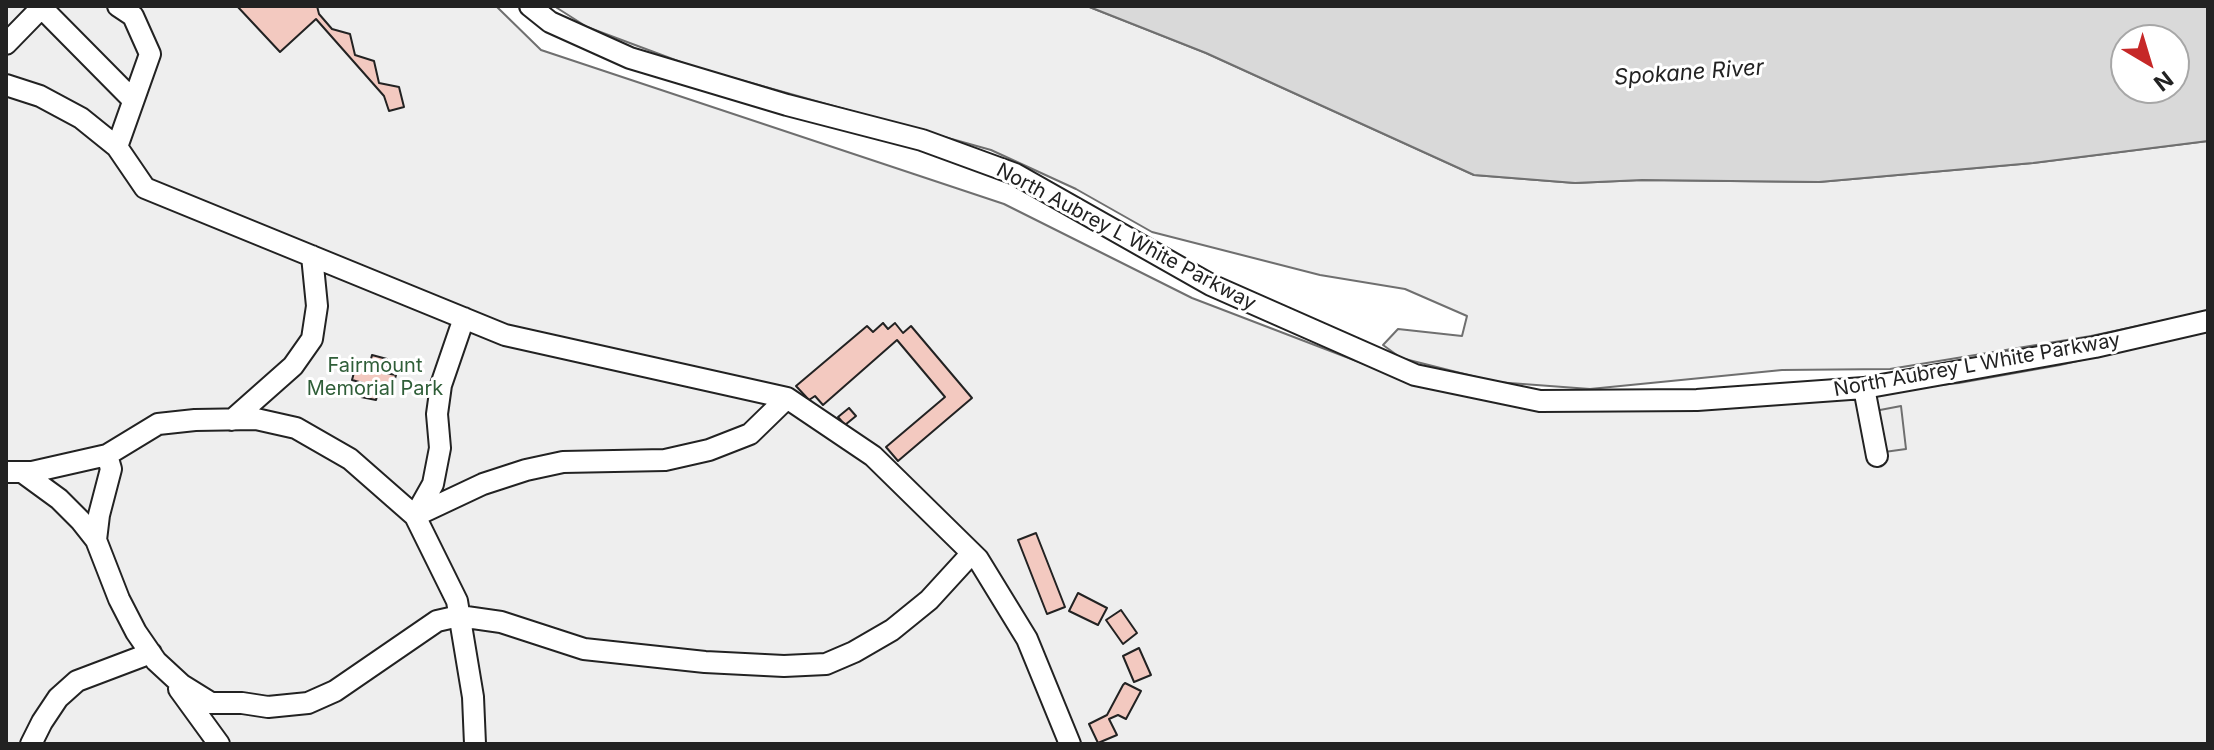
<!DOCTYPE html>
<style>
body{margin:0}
#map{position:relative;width:2214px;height:750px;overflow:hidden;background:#fff;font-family:Inter,sans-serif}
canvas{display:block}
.frame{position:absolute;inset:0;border:8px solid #222;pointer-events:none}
.north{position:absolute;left:2110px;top:24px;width:80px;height:80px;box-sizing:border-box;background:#fff;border:2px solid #a7a7a7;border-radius:50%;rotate:142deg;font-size:22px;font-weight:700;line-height:32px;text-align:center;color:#222}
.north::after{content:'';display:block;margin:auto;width:28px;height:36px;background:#c62828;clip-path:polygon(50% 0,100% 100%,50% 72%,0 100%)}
</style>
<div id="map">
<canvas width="2214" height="750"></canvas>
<div class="frame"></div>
<div class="north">N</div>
</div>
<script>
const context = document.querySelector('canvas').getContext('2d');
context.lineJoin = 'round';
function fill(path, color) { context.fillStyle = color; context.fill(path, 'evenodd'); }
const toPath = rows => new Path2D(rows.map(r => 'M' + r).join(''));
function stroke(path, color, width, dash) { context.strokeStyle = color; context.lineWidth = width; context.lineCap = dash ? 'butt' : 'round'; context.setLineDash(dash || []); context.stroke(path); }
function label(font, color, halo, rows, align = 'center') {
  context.font = font + ' Inter,sans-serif'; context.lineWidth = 6; context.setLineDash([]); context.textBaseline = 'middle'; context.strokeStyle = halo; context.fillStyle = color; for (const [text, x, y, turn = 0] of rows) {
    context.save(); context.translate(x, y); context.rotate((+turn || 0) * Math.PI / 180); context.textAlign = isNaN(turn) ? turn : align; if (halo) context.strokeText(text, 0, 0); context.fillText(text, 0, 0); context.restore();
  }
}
const green = toPath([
 [6,6,496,6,541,50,1004,204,1192,298,1406,380,1539,411,1833,396,1959,383,2060,365,2208,331,2208,744,6,744,6,6],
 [554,6,1087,6,1206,53,1474,175,1575,183,1642,180,1819,182,2033,163,2208,141,2208,311,2091,336,1890,369,1782,370,1590,389,1496,382,1401,358,1383,345,1398,329,1462,336,1467,316,1405,289,1320,275,1152,232,1076,189,991,150,694,67,587,27,554,6]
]);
fill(green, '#eee');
stroke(green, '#6f6f6f', 2);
const parking = toPath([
 [1901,406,1906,449,1870,454,1859,414,1901,406]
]);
fill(parking, '#ededed');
stroke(parking, '#6f6f6f', 2);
const water = toPath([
 [1087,6,2208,6,2208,141,2033,163,1819,182,1642,180,1575,183,1474,175,1206,53,1087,6],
 [2126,40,2174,40,2174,88,2126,88,2126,40]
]);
fill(water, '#d9d9d9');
stroke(water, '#6f6f6f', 2);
const building = toPath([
 [237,6,317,6,319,14,332,29,350,34,355,55,374,61,379,83,399,87,404,107,389,111,384,96,316,19,280,52,237,6],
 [883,323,888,329,895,323,903,333,911,326,972,398,898,461,886,447,945,397,897,340,823,405,815,396,809,400,796,386,867,326,873,332,883,323],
 [372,355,387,359,385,373,396,375,392,390,382,388,379,389,376,400,361,397,363,383,352,380,356,365,369,367,372,355],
 [849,408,856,416,845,425,838,417,849,408],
 [1036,533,1065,607,1047,614,1018,540,1036,533],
 [1078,593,1107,608,1098,625,1069,611,1078,593],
 [1121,610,1137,633,1123,644,1106,620,1121,610],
 [1139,648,1151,675,1134,682,1123,656,1139,648],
 [1125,683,1141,691,1126,719,1118,715,1109,719,1117,735,1098,743,1089,724,1107,715,1123,685,1125,683]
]);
fill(building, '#f3c9c0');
stroke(building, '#222', 2);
const minor = toPath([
 [530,6,550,22,630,58,787,105,922,140,1015,174,1211,285,1415,375,1540,401,1697,400,1864,388,2095,347,2208,321],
 [42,8,133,100],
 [6,44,43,6],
 [6,85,40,96,81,118,117,147,145,188,505,335,787,398,873,456,978,559,1027,639,1070,744],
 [117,147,150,54,133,16,118,6],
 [1864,388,1877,456],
 [232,420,293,366,312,339,317,306,312,256],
 [6,472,32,472,107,455,158,424,195,420,256,419,296,428,350,459,415,516,457,601,473,697,475,744],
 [22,472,59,499,81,521,96,540,119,599,136,632,156,661,182,685,211,703,242,703,268,707,308,703,335,691,437,621,459,616,501,622,584,649,705,662,784,666,826,664,854,652,892,630,929,600,972,553],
 [415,516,483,484,526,470,563,462,665,460,709,450,750,434,787,398],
 [415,516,433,484,440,448,437,414,441,385,464,318],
 [96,540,99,515,111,469,107,455],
 [179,689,219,744],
 [31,744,42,722,58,698,77,681,151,653]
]);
stroke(minor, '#222', 24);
stroke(minor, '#fff', 20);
label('20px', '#222', '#fff', [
 ["North Aubrey L White Parkway",1126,237,28],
 ["North Aubrey L White Parkway",1977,365,-10]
]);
label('20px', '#2f5e38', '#fff', [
 ["Fairmount",375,366],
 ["Memorial Park",375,389]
]);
label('italic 22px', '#222', '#fff', [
 ["Spokane River",1689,73,-4]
]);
</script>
